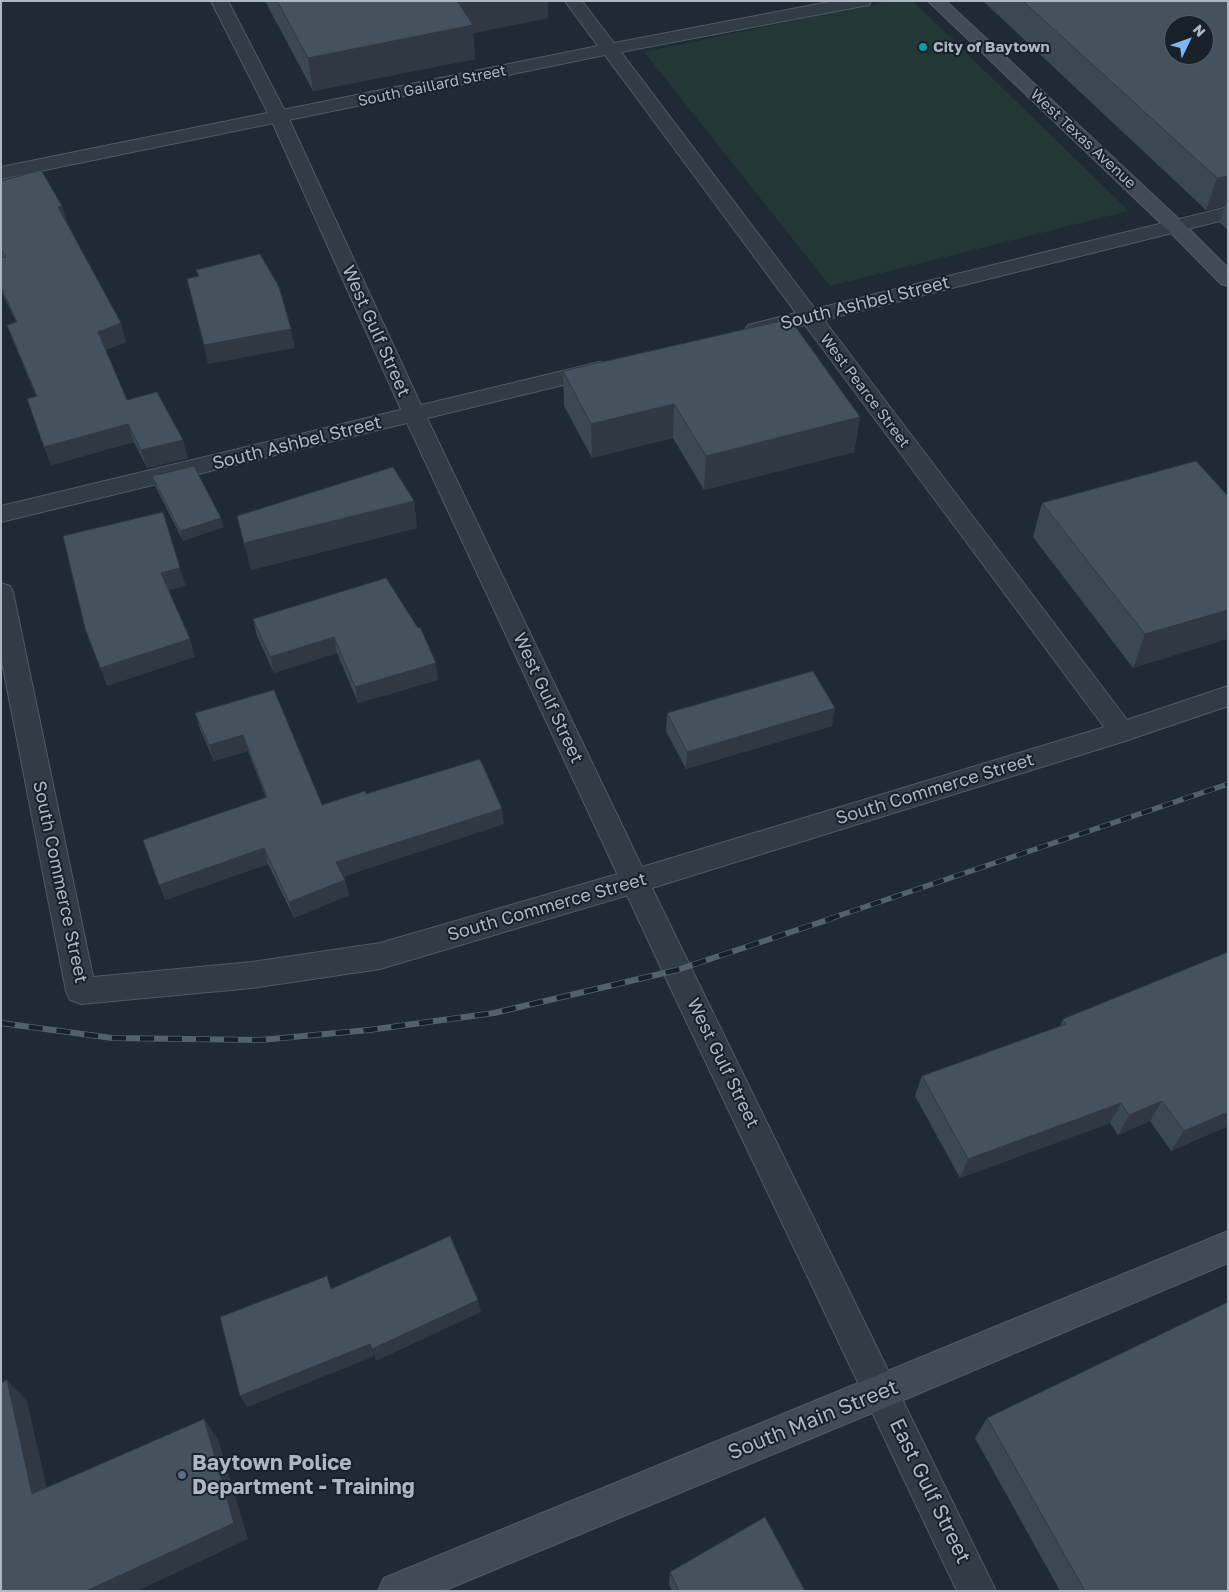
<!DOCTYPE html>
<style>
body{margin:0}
#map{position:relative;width:1229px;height:1592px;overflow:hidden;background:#1f2a34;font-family:"Golos Text",sans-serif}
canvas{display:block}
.frame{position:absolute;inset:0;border:2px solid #acb7c2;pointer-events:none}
.north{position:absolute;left:1164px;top:15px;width:50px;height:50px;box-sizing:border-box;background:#182129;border:1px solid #535d66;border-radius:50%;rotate:48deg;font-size:14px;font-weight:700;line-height:20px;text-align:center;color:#acb7c2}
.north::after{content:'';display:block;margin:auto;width:18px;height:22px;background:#80b7f3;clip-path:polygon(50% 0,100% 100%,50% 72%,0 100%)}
</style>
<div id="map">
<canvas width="1229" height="1592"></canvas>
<div class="frame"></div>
<div class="north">N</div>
</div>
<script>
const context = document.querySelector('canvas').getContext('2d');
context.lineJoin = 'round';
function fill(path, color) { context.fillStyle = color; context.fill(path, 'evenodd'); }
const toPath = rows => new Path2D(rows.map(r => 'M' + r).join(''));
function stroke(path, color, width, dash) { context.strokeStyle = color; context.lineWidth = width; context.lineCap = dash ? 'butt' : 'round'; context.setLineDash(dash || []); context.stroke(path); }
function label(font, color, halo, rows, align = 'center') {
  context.font = font + ' "Golos Text",sans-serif'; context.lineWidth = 4; context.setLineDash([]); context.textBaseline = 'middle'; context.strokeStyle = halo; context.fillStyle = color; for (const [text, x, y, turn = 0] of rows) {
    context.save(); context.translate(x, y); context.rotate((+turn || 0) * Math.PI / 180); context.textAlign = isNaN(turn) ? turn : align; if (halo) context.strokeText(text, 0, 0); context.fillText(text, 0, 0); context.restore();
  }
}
fill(toPath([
 [888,1,913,1,1129,211,830,286,644,52]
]), '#223736');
const minor = toPath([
 [565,1,582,1,614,43,834,1,871,1,869,5,863,6,621,52,815,309,1228,207,1228,219,824,320,1131,725,1135,732,1131,739,1122,742,1113,739,805,325,756,337,748,335,745,330,748,325,796,313,605,55,1,179,1,167,598,46,565,1],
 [600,362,608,364,611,369,608,374,1,522,1,506,600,362],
 [1,583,10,586,13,592,93,977,252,962,380,943,635,869,645,873,649,881,645,889,635,893,380,969,252,988,81,1004,70,1000,66,991,1,657,1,583]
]);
const tertiary = toPath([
 [211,1,228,1,288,117,425,414,642,867,1118,723,1228,686,1228,706,1122,742,652,888,996,1591,957,1591,662,970,403,414,270,117,211,1]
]);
const secondary = toPath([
 [928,1,946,1,1182,222,1228,268,1228,286,1221,284,1168,230,928,1],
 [1228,1231,1228,1263,894,1404,443,1591,378,1591,384,1578,1228,1231]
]);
stroke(minor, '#505a63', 2);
stroke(tertiary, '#505a63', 2);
stroke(secondary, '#505a63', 2);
fill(minor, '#323c45');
fill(tertiary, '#323c45');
fill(secondary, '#414b58');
const railFar1 = toPath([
 [829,919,1228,784]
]);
const rail = toPath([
 [1,1023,112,1038,260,1040,369,1030,494,1013,677,970,833,918]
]);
stroke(railFar1, '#54606c', 5.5);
stroke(rail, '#54606c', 6);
stroke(railFar1, '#182129', 4, [11]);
stroke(rail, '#182129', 4.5, [14]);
fill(toPath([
 [265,1,548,1,548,18,473,33,475,59,313,91],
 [983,1,1228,1,1228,230,1220,223,1225,206,1206,210],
 [1,181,67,224,126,342,105,350,127,400,188,458,147,468,134,442,51,465,36,396,14,343,7,325,16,322,1,291,1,258,3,258,1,255],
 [563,371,860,417,854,452,704,490,673,438,592,458,564,406],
 [152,476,221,518,223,527,183,541,155,486],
 [1228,496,1133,668,1033,537,1042,503],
 [414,501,417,528,251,570,237,516],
 [386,578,438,680,358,703,337,653,274,673,257,636,253,619],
 [274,690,322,805,366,794,504,824,343,876,345,880,349,895,294,918,268,864,165,900,266,798,248,751,214,761,200,729,195,713],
 [667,713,832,726,686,769,666,731],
 [1063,1019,1228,1126,1171,1151,1150,1121,1118,1135,1110,1123,960,1178,915,1096,922,1076,1060,1026],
 [987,1418,1228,1591,1060,1591,975,1438],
 [670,1572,805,1591,672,1591,669,1584]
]), '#3b4751');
fill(toPath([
 [463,1,548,1,548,18,473,33,475,59,313,91,308,58,458,2],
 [1228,176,1228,199,1225,206,1206,210,1217,178],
 [62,206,68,224,58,207],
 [121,323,126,342,103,350,98,332],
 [291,329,295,348,208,364,204,345],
 [674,404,673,438,592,458,591,424],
 [860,417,854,452,704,490,706,456],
 [128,424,134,442,51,465,44,447],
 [183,440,188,458,147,468,141,450],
 [414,501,417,528,251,570,244,543],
 [221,518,223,527,183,541,180,531],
 [180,568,186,586,167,591,161,573],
 [1228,610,1228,639,1133,668,1145,634],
 [334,637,337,653,274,673,270,657],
 [190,639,195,657,107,686,100,668],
 [436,663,438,680,358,703,355,687],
 [835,708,832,726,686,769,687,752],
 [243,735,248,751,214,761,209,745],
 [502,809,504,824,340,878,336,862],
 [264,848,268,864,165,900,159,885],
 [345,880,349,895,294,918,289,902],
 [1162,1101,1150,1121,1118,1135,1129,1115],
 [1121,1103,1110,1123,960,1178,968,1159],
 [1228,1112,1228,1126,1171,1151,1184,1131],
 [478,1300,481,1312,376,1361,372,1349],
 [370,1344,375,1356,247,1407,240,1396],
 [7,1380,27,1401,52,1511,32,1494],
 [204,1419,218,1439,248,1539,137,1591,86,1591]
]), '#303942');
const building = toPath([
 [277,1,463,1,458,2,473,25,308,58,277,1],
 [1023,1,1228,1,1228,176,1217,178,1023,1],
 [1174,25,1204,25,1204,55,1174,55,1174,25],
 [41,170,62,206,58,207,121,323,98,332,127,400,157,392,183,440,141,450,128,424,44,447,27,399,37,396,7,325,17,322,1,287,1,258,6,257,1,249,1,181,41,170],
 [260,254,279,287,291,329,204,345,187,279,199,276,196,270,260,254],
 [790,319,860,417,706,456,674,404,591,424,563,371,790,319],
 [1196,461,1228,496,1228,610,1145,634,1042,503,1196,461],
 [194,466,221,518,180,531,152,476,194,466],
 [393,467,414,501,244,543,237,516,393,467],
 [163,512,180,568,161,573,190,639,100,668,85,628,63,536,163,512],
 [386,578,418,628,420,627,436,663,355,687,334,637,270,657,253,619,386,578],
 [813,671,835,708,687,752,667,713,813,671],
 [274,690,322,805,365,791,366,794,480,759,502,809,336,862,345,880,289,902,264,848,159,885,143,840,267,797,243,735,209,745,195,713,274,690],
 [1228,952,1228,1112,1184,1131,1162,1101,1129,1115,1121,1103,968,1159,922,1076,1066,1024,1063,1019,1228,952],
 [450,1236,478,1300,372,1349,370,1344,240,1396,220,1317,327,1276,331,1289,450,1236],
 [1228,1302,1228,1591,1085,1591,987,1418,1228,1302],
 [7,1380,32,1494,204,1419,234,1523,86,1591,1,1591,1,1383,7,1380],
 [765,1517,805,1591,679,1591,670,1572,765,1517]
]);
fill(building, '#45525e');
stroke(building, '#303942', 1);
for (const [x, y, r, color] of [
 [923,47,5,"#0f9aa8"],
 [182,1475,5,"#5c6f8a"]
]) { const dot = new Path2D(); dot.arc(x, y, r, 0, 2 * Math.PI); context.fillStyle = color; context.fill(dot); stroke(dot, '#182129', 2); }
label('bold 15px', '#acb7c2', '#182129', [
 ["City of Baytown",933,47]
], 'left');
label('15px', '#acb7c2', '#182129', [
 ["South Gaillard Street",432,86,-12],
 ["West Texas Avenue",1083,139,43],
 ["West Pearce Street",865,391,53]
]);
label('18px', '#acb7c2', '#182129', [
 ["South Ashbel Street",865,303,-14],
 ["West Gulf Street",376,331,66],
 ["South Ashbel Street",297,443,-14],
 ["West Gulf Street",548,698,65],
 ["South Commerce Street",935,789,-17],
 ["South Commerce Street",60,882,78],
 ["South Commerce Street",547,907,-16],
 ["West Gulf Street",723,1063,64]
]);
label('21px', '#acb7c2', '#182129', [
 ["South Main Street",813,1420,-22],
 ["East Gulf Street",930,1491,64]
]);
label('bold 21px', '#acb7c2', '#182129', [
 ["Baytown Police",192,1463],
 ["Department - Training",192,1487]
], 'left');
</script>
